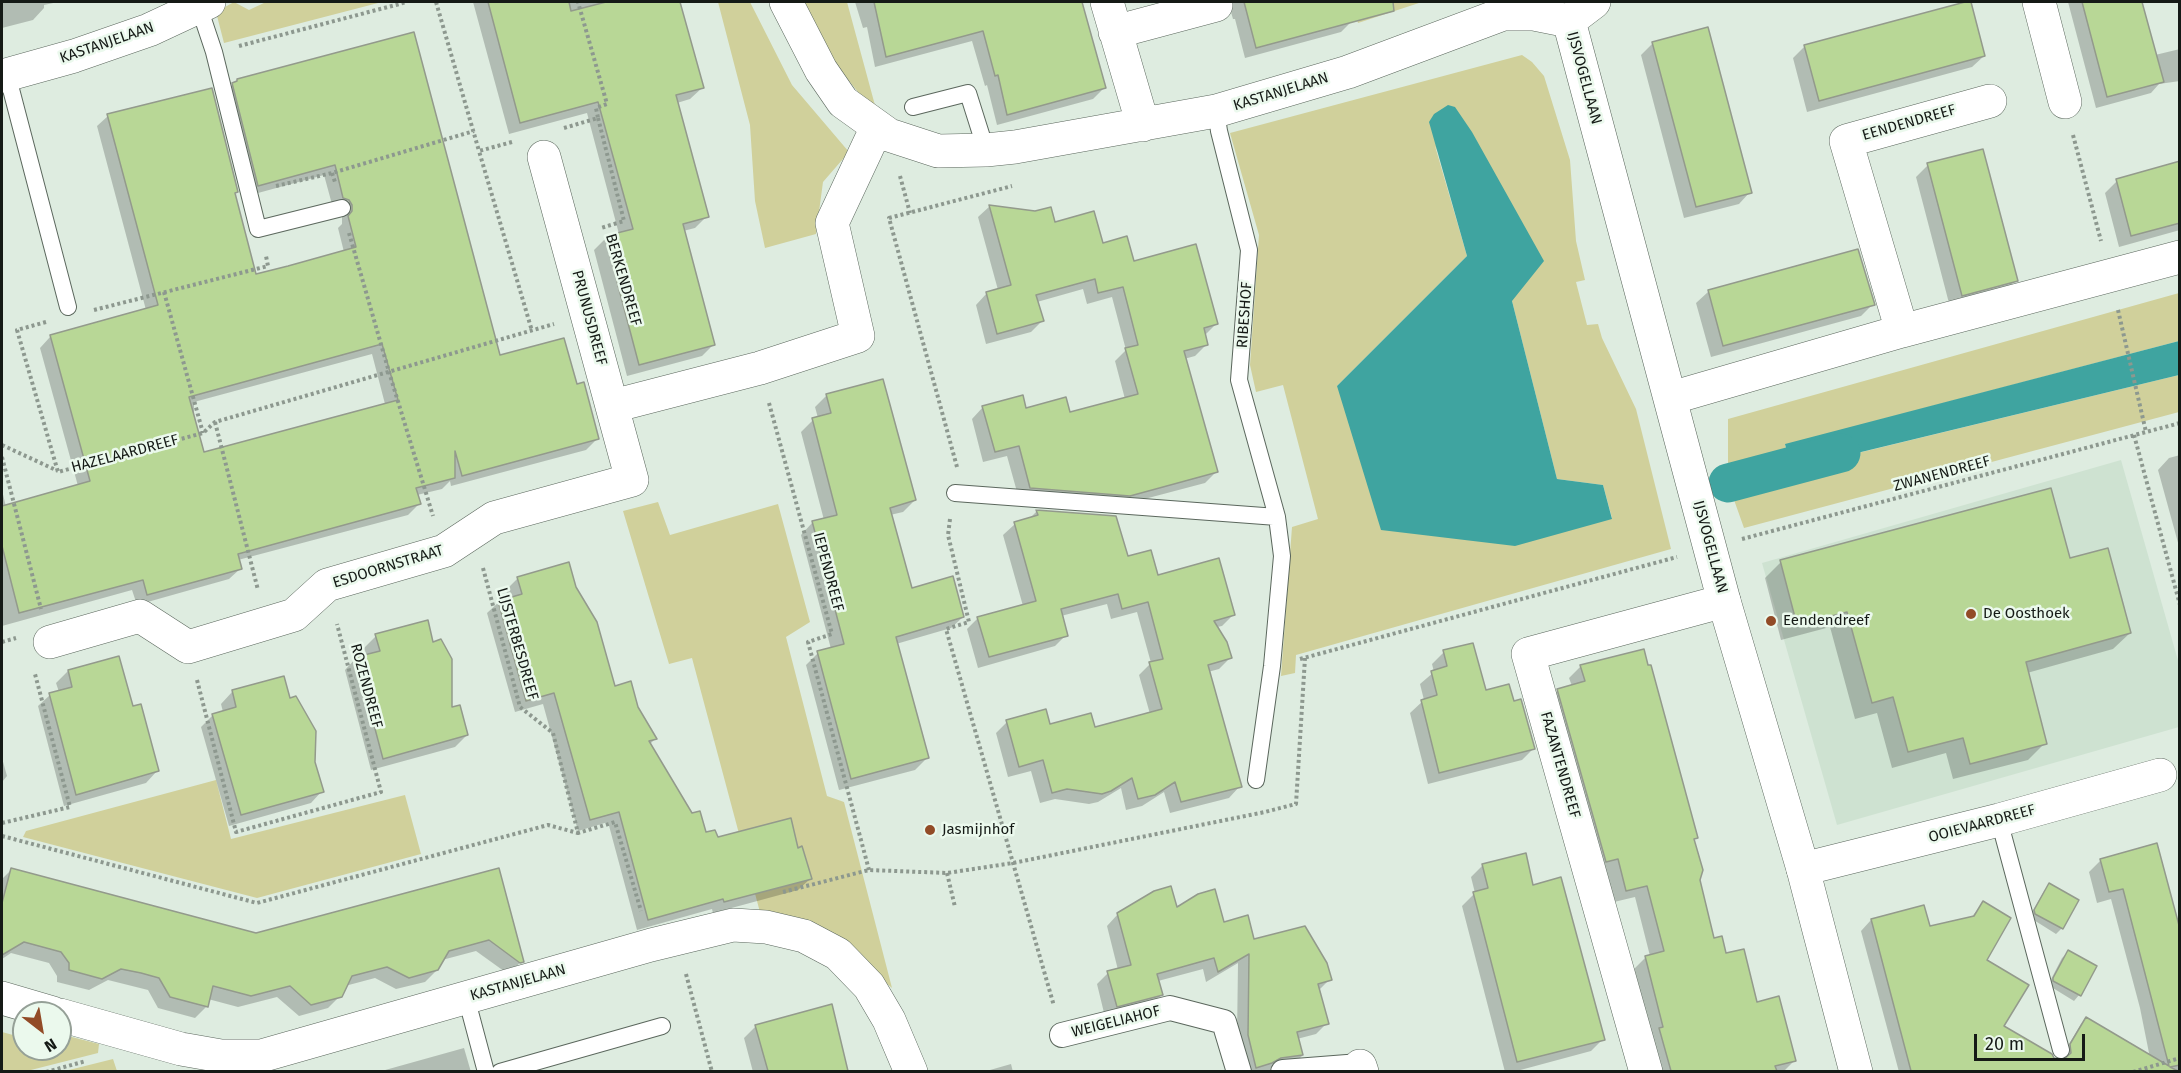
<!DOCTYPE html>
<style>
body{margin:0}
#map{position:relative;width:2181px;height:1073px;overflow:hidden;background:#deece0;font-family:"Fira Sans",sans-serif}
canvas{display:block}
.frame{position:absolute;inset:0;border:3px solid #151a16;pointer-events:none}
.north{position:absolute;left:12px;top:1001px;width:60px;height:60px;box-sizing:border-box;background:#ebf9ed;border:2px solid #95a097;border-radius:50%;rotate:149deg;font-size:16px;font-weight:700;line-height:24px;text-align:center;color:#151a16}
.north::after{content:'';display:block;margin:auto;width:21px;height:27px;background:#924b27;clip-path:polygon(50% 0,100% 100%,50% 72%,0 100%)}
.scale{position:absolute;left:1974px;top:1034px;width:111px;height:27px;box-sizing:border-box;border:3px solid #151a16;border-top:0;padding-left:8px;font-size:18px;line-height:21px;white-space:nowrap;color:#151a16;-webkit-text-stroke:4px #ebf9ed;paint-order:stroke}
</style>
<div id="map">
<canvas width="2181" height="1073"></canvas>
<div class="frame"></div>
<div class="north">N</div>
<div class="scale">20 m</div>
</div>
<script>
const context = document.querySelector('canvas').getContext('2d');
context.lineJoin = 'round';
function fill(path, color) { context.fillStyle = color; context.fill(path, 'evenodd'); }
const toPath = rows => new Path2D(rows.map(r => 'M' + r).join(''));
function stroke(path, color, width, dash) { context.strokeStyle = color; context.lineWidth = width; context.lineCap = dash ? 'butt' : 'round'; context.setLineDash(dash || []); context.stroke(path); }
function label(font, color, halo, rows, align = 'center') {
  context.font = font + ' "Fira Sans",sans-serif'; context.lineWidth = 5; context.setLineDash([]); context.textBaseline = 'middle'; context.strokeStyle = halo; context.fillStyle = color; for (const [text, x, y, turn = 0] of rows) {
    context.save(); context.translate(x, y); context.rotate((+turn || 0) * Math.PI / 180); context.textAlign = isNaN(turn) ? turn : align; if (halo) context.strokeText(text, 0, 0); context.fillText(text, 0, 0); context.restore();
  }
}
fill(toPath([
 [2121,460,2179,664,2179,727,1837,825,1762,563]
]), '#cee2d1');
fill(toPath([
 [234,2,249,10,266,2,382,2,224,43,216,12],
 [718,2,750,2,792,85,849,152,823,182,816,234,765,248,755,201,750,125],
 [802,2,847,2,876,109,858,92,833,61],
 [1352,2,1422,2,1358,23],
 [1522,55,1532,62,1544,76,1570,160,1576,241,1585,280,1576,282,1587,325,1598,324,1602,338,1636,409,1671,549,1296,655,1295,673,1281,676,1292,527,1318,519,1283,385,1256,392,1250,365,1259,235,1230,133],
 [1435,146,1512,301,1557,479,1603,485,1612,518,1337,386,1467,256],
 [2179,293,2179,341,1785,445,1792,469,2179,375,2179,412,1744,528,1728,483,1728,419],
 [658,502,670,535,778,504,810,622,786,637,827,796,844,802,892,988,830,935,761,916,692,658,669,664,623,511],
 [216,780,231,839,405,795,421,854,257,898,23,837,26,831],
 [2,1032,24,1038,24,1049,60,1049,60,1037,64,1035,99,1044,98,1053,27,1071,2,1071],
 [113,1059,117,1071,65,1071]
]), '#d0d09b');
fill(toPath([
 [1448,105,1455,107,1472,132,1544,261,1512,301,1557,479,1603,485,1612,519,1515,546,1381,530,1337,386,1467,256,1429,122,1434,114],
 [2179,341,2179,375,1791,469,1785,444]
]), '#3fa4a0');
fill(toPath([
 [2,2,58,2,44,5,44,8,33,20,2,28],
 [473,2,679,2,702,88,690,99,677,103,707,216,695,228,683,231,714,344,702,356,627,376,594,250,606,238,619,234,587,113,509,134],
 [855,2,975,2,980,20,1048,2,1080,2,1104,88,1093,99,997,125,987,85,985,86,972,41,875,67,867,27,863,28],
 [1228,2,1347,2,1352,21,1341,32,1245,58,1235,19,1233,19],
 [1969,2,1984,56,1972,67,1807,112,1793,58,1805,46],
 [2068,2,2141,2,2155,55,2180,49,2180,81,2159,84,2151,93,2096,108],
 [413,34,499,357,576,386,597,439,586,450,451,486,450,481,442,489,417,495,419,504,408,515,238,560,240,569,229,579,137,605,132,590,2,626,2,490,6,507,78,486,40,348,50,337,146,310,97,126,108,116,234,194,255,276,344,252,338,228,342,224,342,216,333,208,324,175,247,196,222,95,233,84],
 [372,354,385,404,203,454,194,421,194,402],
 [1653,43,1750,192,1739,204,1684,218,1641,55],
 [2180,164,2180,230,2119,247,2105,193,2117,181],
 [1928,165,2016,280,2004,292,1950,307,1916,177],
 [990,206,1054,224,1102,245,1133,263,1217,323,1205,335,1207,344,1195,356,1184,359,1216,472,1205,483,1118,506,1019,499,1007,456,983,462,972,419,983,407,1069,414,1125,399,1115,361,1126,350,1112,297,1087,304,1083,289,1037,302,1042,321,1031,332,986,344,976,305,987,293,998,290,978,217],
 [1857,251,1873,304,1861,316,1711,357,1696,303,1708,292],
 [827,395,915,500,903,512,890,515,911,590,963,617,951,628,896,644,927,758,915,770,839,790,806,665,818,653,831,649,801,535,812,523,824,520,801,432,813,420,818,418,815,407],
 [2180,455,2180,550,2158,470,2169,458],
 [1037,511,1127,558,1157,577,1233,615,1222,626,1217,627,1230,658,1219,669,1208,672,1240,786,1229,798,1170,813,1164,792,1142,806,1126,810,1121,788,1098,802,1089,804,1055,799,1040,803,1031,771,1008,777,996,733,1007,722,1094,729,1150,714,1139,675,1151,663,1137,612,1111,619,1107,604,1061,616,1066,635,1055,646,978,668,967,629,978,618,1023,606,1003,535,1015,524,1028,520],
 [2069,560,2130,633,2113,649,2027,673,2045,743,2028,760,1953,779,1946,753,1892,768,1877,713,1855,719,1830,627,1781,640,1765,578,1781,562],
 [518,578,574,587,614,688,637,707,655,739,649,745,705,834,717,839,797,849,810,879,798,890,713,913,712,909,637,930,608,822,578,831,543,704,515,712,487,613,499,602,509,599,506,590],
 [376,636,450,709,467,735,455,747,371,770,345,670,356,658,367,656,364,648],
 [1444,652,1485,692,1513,702,1534,748,1522,760,1428,784,1410,713,1424,700,1420,684,1434,672,1432,664],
 [118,658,132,708,157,771,146,783,64,806,38,706,50,695,59,692,56,683,68,671],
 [1581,666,1696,838,1693,840,1698,880,1713,940,1795,1060,1783,1072,1658,1072,1634,969,1646,957,1650,956,1635,897,1614,902,1546,702,1558,690,1572,686,1569,678],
 [232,692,289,700,322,791,311,803,229,826,201,727,213,715,223,712,221,704],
 [2,758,7,776,2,782],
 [2101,860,2180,936,2180,1072,2148,1072,2152,1068,2140,1008,2111,899,2097,903,2089,872],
 [1483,865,1532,886,1603,1039,1591,1051,1513,1072,1505,1072,1462,906,1475,893,1471,877],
 [12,869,256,935,498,870,522,961,508,974,476,951,442,960,437,970,425,982,396,989,375,978,345,986,340,996,328,1008,299,1016,277,997,238,1007,208,999,207,1006,195,1018,158,1008,148,990,108,980,89,990,57,982,57,976,49,963,11,953,2,959,2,879],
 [2050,885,2077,901,2062,928,2056,934,2029,917,2044,891],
 [1983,903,1985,960,2002,1027,2045,1052,2034,1072,1986,1072,1950,1051,1956,1072,1899,1072,1861,931,1871,920,1929,928,1970,919],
 [1176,909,1223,924,1253,941,1330,979,1318,991,1327,1023,1316,1034,1297,1039,1302,1056,1291,1067,1268,1072,1239,1072,1237,1036,1238,963,1206,982,1203,969,1158,981,1161,995,1150,1006,1105,1017,1097,984,1108,973,1118,970,1107,926,1118,914],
 [2068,952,2095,967,2079,995,2074,1001,2048,985,2062,958],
 [830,1006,848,1072,753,1072,744,1038,756,1026],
 [2086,1019,2091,1067,2065,1051,2081,1024],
 [464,1048,471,1072,378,1072],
 [1011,1064,1013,1072,983,1072]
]), '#0003');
stroke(toPath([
 [1728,483,1841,453]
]), '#3fa4a0', 39);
const building = toPath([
 [488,2,569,2,571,11,606,2,680,2,704,88,676,95,709,217,683,224,715,345,639,365,605,236,633,229,598,102,520,123,488,2],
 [874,2,1082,2,1106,88,1007,115,998,75,995,76,983,31,886,57,874,2],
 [1244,2,1393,2,1394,11,1256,48,1244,2],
 [1965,2,1971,2,1985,56,1819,101,1804,45,1965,2],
 [2082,2,2142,2,2164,82,2107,97,2082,2],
 [1708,27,1752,193,1696,207,1652,42,1708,27],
 [414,32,500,355,564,338,577,384,584,382,599,439,462,476,455,451,455,478,416,488,421,504,238,554,242,569,147,595,143,580,19,613,2,546,2,506,90,481,50,335,158,305,107,114,212,88,238,192,235,193,256,274,288,266,356,247,348,216,352,211,352,205,349,200,343,198,335,165,258,186,232,83,237,81,237,79,414,32],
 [382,344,398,400,204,452,189,397,382,344],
 [1983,149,2018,281,1962,296,1927,163,1983,149],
 [2180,161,2180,223,2131,236,2116,179,2180,161],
 [989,205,1035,211,1051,207,1055,222,1094,211,1103,243,1127,236,1134,261,1196,244,1218,324,1204,328,1208,345,1184,351,1218,472,1130,496,1030,488,1019,446,995,452,982,406,1023,395,1026,408,1066,397,1070,412,1138,394,1125,348,1138,345,1123,287,1098,293,1095,279,1036,295,1044,321,997,334,986,292,1011,285,989,205],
 [1858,249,1875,305,1723,346,1708,290,1858,249],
 [883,379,916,500,890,508,912,588,953,576,964,617,896,637,929,758,851,779,817,651,844,644,812,521,837,515,812,418,831,413,826,394,883,379],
 [2051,488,2070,558,2108,548,2131,633,2026,662,2047,744,1970,764,1963,738,1908,752,1893,697,1872,703,1847,612,1797,625,1780,560,2051,488],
 [1036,510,1116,516,1128,556,1151,550,1158,575,1219,558,1235,615,1214,621,1227,642,1232,658,1208,665,1242,787,1181,802,1175,782,1155,795,1138,799,1132,778,1111,791,1102,794,1067,789,1052,793,1043,760,1019,767,1006,720,1046,709,1050,724,1091,713,1095,727,1162,709,1149,662,1163,659,1148,602,1122,609,1118,594,1061,609,1068,636,989,657,977,617,1036,601,1014,522,1038,515,1036,510],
 [569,562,576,587,597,622,615,686,631,681,638,707,657,739,649,741,692,813,700,811,706,832,715,830,718,837,791,818,798,848,802,846,812,879,724,902,723,899,648,920,619,812,590,820,554,693,526,701,498,601,522,594,517,577,569,562],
 [428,620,433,642,441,639,452,659,452,707,460,705,468,735,383,759,356,657,380,651,375,634,428,620],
 [1473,643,1486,690,1509,684,1514,701,1521,699,1535,749,1439,773,1421,700,1437,695,1431,671,1447,666,1443,650,1473,643],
 [1644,649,1648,665,1651,665,1698,838,1694,839,1703,870,1700,880,1714,938,1722,936,1726,953,1744,949,1757,1002,1779,996,1796,1061,1775,1066,1777,1071,1671,1071,1659,1028,1663,1027,1645,956,1664,951,1647,886,1626,891,1618,859,1606,862,1557,689,1585,681,1580,665,1644,649],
 [119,656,133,706,141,704,159,771,76,795,49,693,72,687,68,670,119,656],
 [284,676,290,698,296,696,316,731,315,762,324,792,241,815,212,714,236,707,232,690,284,676],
 [2157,843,2180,929,2180,1065,2170,1067,2178,1071,1911,1071,1871,919,1924,905,1930,926,1974,916,1983,901,2011,918,1987,960,2029,985,2004,1026,2052,1054,2054,1058,2063,1060,2071,1053,2070,1044,2086,1017,2169,1066,2123,889,2109,892,2100,859,2157,843],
 [1526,853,1533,885,1561,877,1605,1040,1517,1062,1473,892,1488,888,1482,864,1526,853],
 [11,868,256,933,499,868,524,962,520,963,489,940,449,951,438,970,409,978,387,967,352,976,342,997,311,1005,290,986,251,996,213,986,208,1007,170,997,159,978,141,973,121,969,102,979,69,970,69,963,61,952,24,942,2,955,2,903,11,868],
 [2049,883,2079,900,2063,929,2035,914,2034,910,2049,883],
 [1171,886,1177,907,1198,894,1215,889,1224,922,1248,915,1254,939,1305,926,1327,963,1332,980,1318,984,1329,1024,1297,1032,1303,1055,1281,1058,1272,1063,1256,1068,1248,1035,1249,954,1218,972,1214,958,1157,974,1163,995,1117,1007,1107,971,1131,965,1117,913,1154,891,1171,886],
 [2068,950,2097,966,2081,996,2053,981,2053,978,2068,950],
 [832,1004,848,1071,768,1071,755,1025,832,1004]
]);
fill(building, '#b8d796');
stroke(building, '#939a8c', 1.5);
const service = toPath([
 [199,7,214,52,258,229,342,208],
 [7,74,68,307],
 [913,107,968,93,986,150],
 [1216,111,1219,131,1249,250,1239,380,1277,517],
 [955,493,1277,517,1282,556,1272,666,1256,780],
 [1999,820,2061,1050],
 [466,997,486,1072],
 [500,1072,662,1026]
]);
const pedestrian = toPath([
 [1062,1035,1170,1008,1224,1022,1239,1072],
 [1283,1072,1360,1066]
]);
const minor = toPath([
 [786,2,821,70,843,102,889,135,938,151,986,150,1015,147,1216,111,1348,72,1503,14,1534,14,1569,21],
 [1107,2,1143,125],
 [2039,2,2065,102],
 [1115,32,1216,5],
 [2,76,74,56,149,30,209,2],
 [1902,331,1846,141,1990,101],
 [1671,398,1902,331,2180,257],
 [613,406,760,368,858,336,832,223,877,127],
 [50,642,140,616,188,647,294,615,327,585,444,551,494,518,632,480,544,157],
 [1803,869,1999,820,2160,775],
 [2,998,53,1013],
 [60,1015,181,1049,221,1056,261,1056,651,945,733,925,766,927,804,936,838,954,869,986,889,1020,911,1072],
 [1360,1066,1362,1072],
 [1646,1072,1528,654,1724,601]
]);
const tertiary = toPath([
 [1594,2,1569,21,1724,601,1803,869,1856,1072]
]);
stroke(service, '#5b675d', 18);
stroke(pedestrian, '#5b675d', 26);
stroke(minor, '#5b675d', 34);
stroke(tertiary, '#5b675d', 34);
stroke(toPath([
 [436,2,479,151],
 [239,46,407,2],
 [598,118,624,221,601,228],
 [564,128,598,118,596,108,607,104,578,2],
 [2073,135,2101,241],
 [512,142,479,151,532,331],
 [332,173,335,182],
 [900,176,910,213],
 [276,186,332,173,474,131],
 [349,233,389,372,433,516],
 [164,292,203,433],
 [94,310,268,266,266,256],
 [2118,310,2146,432],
 [46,322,17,330,58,472,203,433,215,422,554,324],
 [769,403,832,634,808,642,869,870],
 [215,422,258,590],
 [2134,435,2180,605],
 [2,445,58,471],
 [2,457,41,609],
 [957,467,889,218,1012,186],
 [950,519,948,535,969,622,946,629,1054,1006],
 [1742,539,2180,423],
 [483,568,520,707,553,733,578,833,615,822,641,911],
 [2,642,16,638],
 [1300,659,1677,557],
 [197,680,236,832,381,792,337,624],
 [2,823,70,807,35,674],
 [2,836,257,903,548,825,578,833],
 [947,873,955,907],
 [783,892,869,870,947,873,1013,863,1265,812,1296,804,1305,658],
 [686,974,712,1072],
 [46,1072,86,1061],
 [2133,1072,2180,1058]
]), '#8d988f', 4, [3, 3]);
stroke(service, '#fff', 16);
stroke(pedestrian, '#fff', 24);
stroke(minor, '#fff', 33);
stroke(tertiary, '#fff', 33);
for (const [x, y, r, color] of [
 [1971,614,6,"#924b27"],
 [1771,621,6,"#924b27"],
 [930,830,6,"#924b27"]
]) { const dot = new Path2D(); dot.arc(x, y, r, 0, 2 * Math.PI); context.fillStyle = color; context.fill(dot); stroke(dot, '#ebf9ed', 2); }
label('15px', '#151a16', '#ebf9ed', [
 ["KASTANJELAAN",107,43,-19],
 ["IJSVOGELLAAN",1584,78,75],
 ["KASTANJELAAN",1281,92,-17],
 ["EENDENDREEF",1909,123,-16],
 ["BERKENDREEF",623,280,74],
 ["RIBESHOF",1245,315,-86],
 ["PRUNUSDREEF",589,318,75],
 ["HAZELAARDREEF",125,454,-15],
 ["ZWANENDREEF",1942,474,-15],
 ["IJSVOGELLAAN",1710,547,75],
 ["ESDOORNSTRAAT",388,567,-17],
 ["IEPENDREEF",828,572,75],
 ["LIJSTERBESDREEF",517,644,74],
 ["ROZENDREEF",366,686,75],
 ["FAZANTENDREEF",1560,765,74],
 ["OOIEVAARDREEF",1982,824,-15],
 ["KASTANJELAAN",518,983,-16],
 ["WEIGELIAHOF",1116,1022,-14]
]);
label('15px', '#151a16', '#ebf9ed', [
 ["De Oosthoek",1983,614],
 ["Eendendreef",1783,621],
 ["Jasmijnhof",942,830]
], 'left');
</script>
